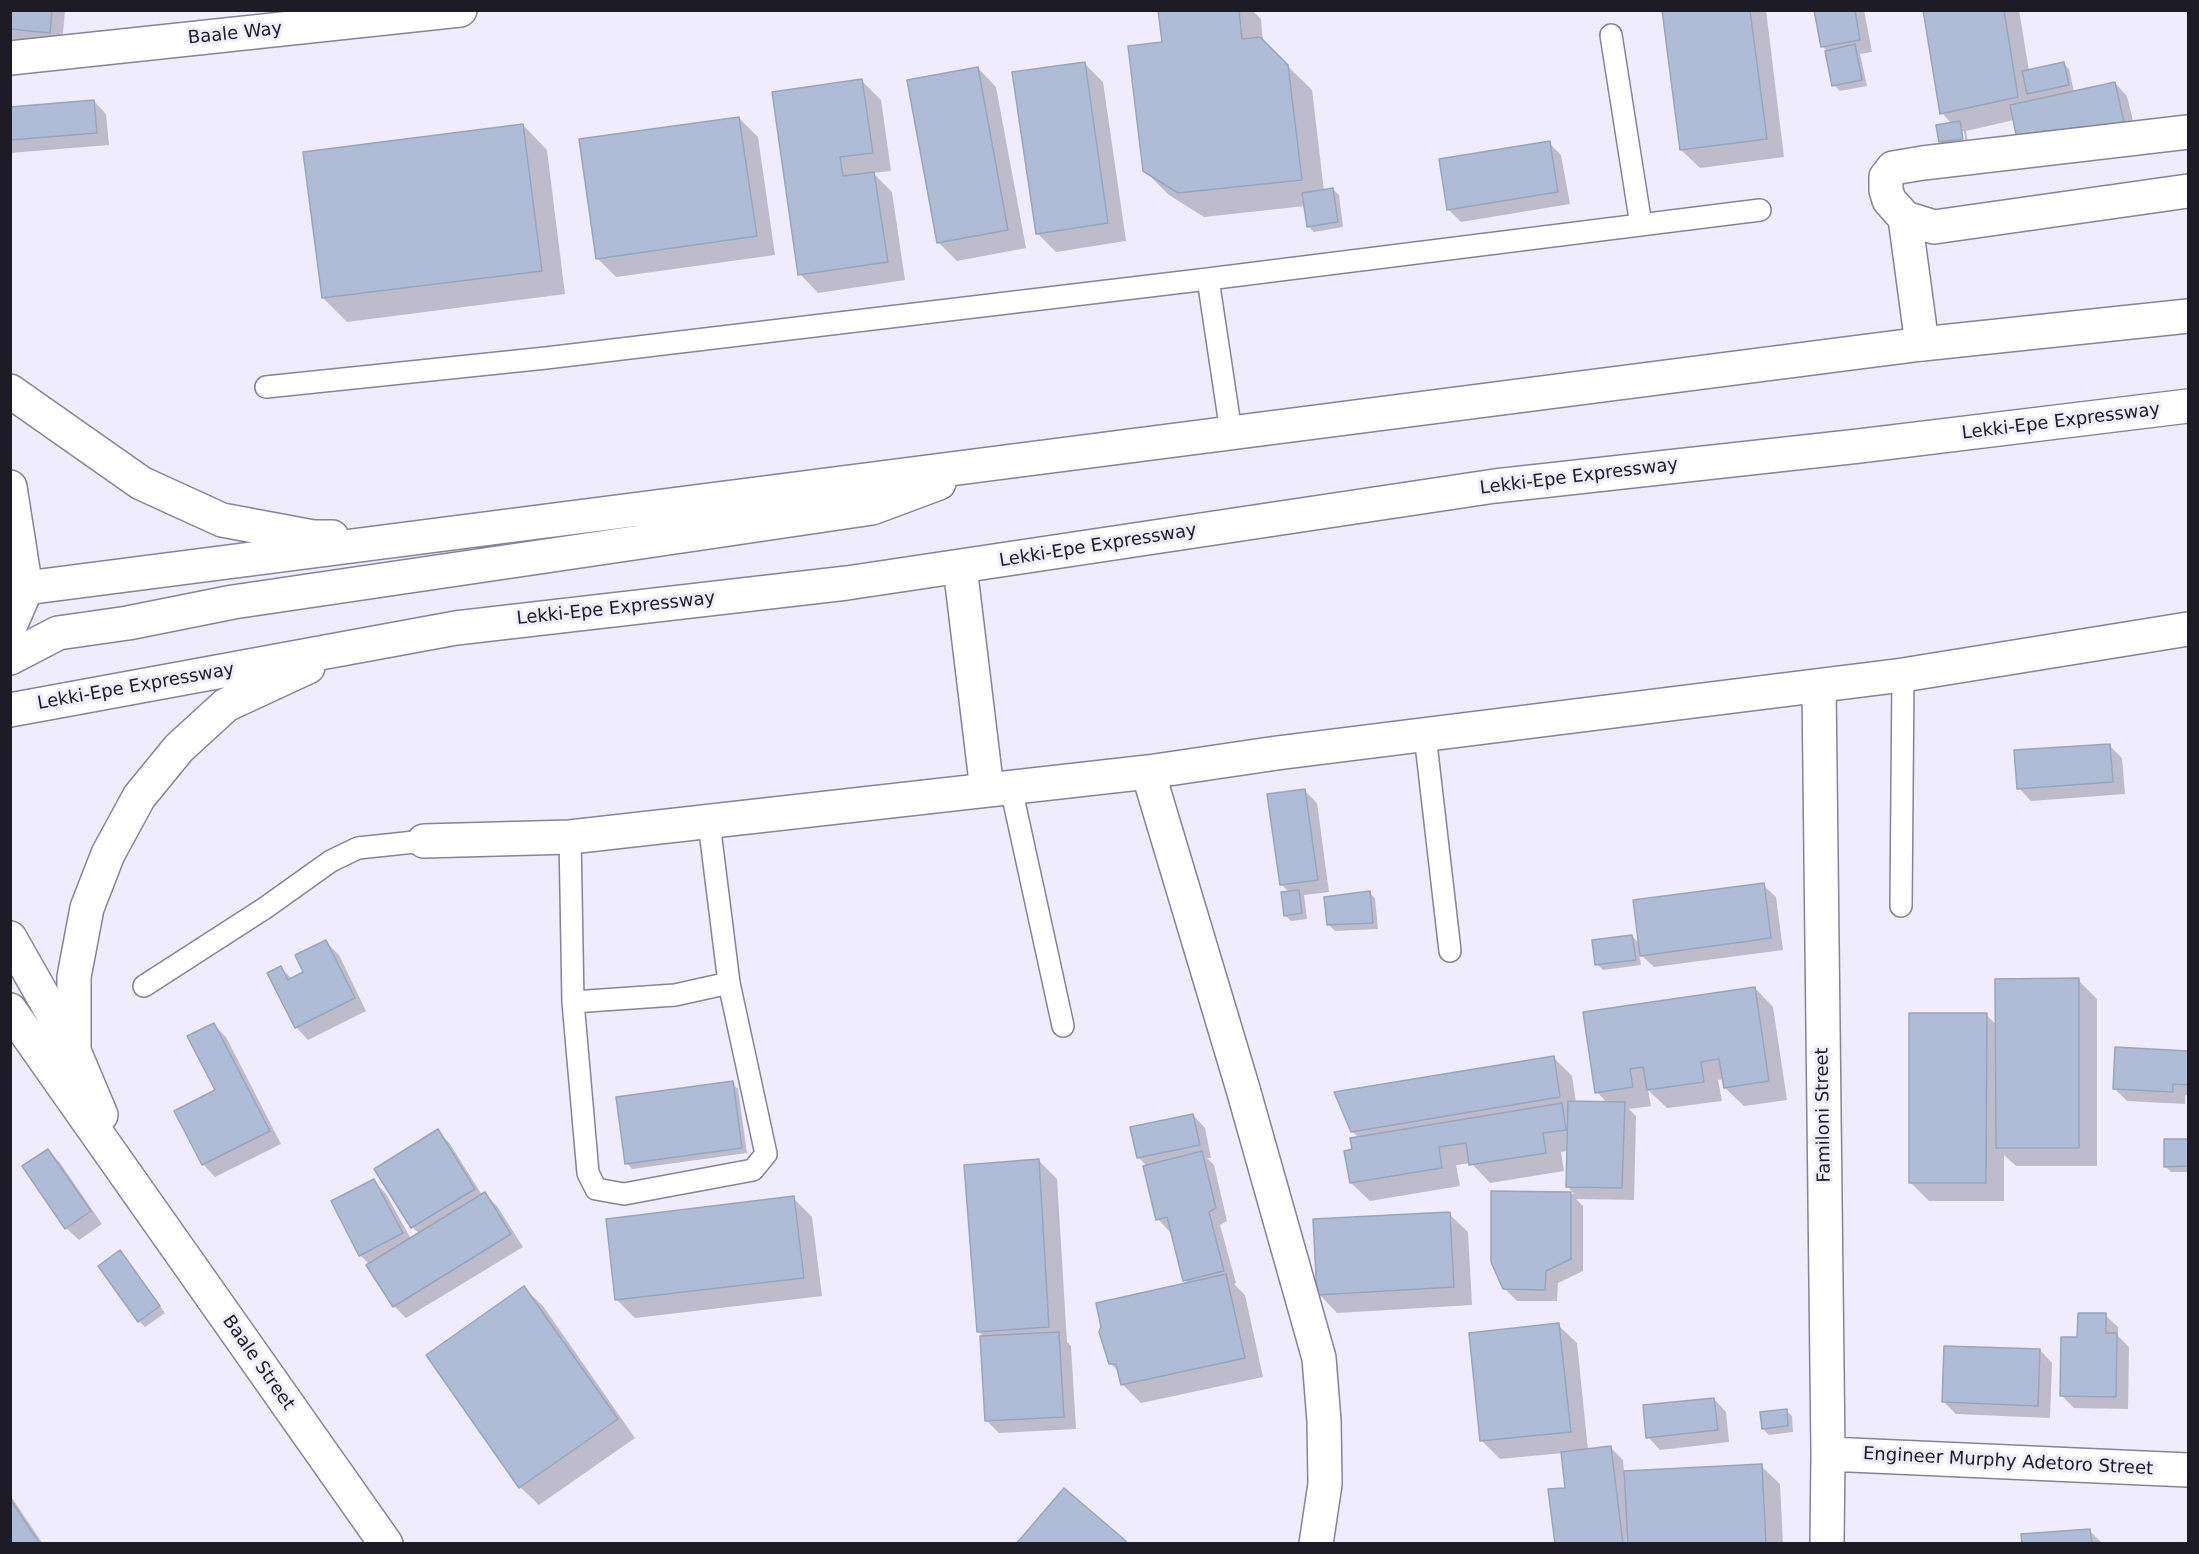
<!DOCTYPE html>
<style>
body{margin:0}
#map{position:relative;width:2199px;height:1554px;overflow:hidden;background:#eeecfd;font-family:"DejaVu Sans",sans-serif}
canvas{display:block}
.frame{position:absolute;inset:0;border:12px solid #1d1b25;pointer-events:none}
</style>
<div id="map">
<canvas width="2199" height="1554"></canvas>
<div class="frame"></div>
</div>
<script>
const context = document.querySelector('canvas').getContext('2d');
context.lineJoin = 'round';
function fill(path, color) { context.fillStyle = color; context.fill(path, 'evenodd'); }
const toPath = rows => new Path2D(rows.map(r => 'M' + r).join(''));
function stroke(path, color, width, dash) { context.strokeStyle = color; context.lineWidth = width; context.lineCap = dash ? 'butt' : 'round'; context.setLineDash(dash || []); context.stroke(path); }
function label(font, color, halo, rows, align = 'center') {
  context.font = font + ' "DejaVu Sans",sans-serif'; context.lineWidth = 6; context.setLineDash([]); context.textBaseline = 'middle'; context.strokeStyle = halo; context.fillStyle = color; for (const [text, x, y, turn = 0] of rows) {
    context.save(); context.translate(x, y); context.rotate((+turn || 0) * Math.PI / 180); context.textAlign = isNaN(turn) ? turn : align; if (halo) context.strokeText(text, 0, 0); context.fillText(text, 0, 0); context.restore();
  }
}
fill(toPath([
 [10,10,65,10,62,44,10,39],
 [1159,10,1252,10,1261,19,1263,42,1312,90,1324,191,1333,189,1339,195,1343,227,1314,232,1308,226,1305,206,1204,217,1169,195,1145,171,1163,43],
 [1664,10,1766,10,1784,157,1700,168,1681,150],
 [1815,10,1864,10,1872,52,1860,54,1867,86,1840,91,1834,85,1827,51,1822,46],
 [1924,10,2019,10,2029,71,2063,63,2069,69,2074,92,2115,83,2127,96,2136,134,2014,120,1966,131,1968,144,1966,144,1964,131,1961,131,1963,145,1946,147,1940,142,1952,124,1942,113],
 [1084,63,1103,82,1126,241,1056,252,1037,233],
 [978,68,996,87,1026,248,957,261,938,242],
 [862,81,881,100,891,171,873,173,892,192,905,280,818,293,800,274],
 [94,101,106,114,109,145,10,153,10,108],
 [739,118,758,137,775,255,616,277,597,258],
 [523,125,547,150,565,294,347,322,323,298],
 [1549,143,1561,155,1570,204,1461,222,1449,210],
 [2110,746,2122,758,2125,794,2031,801,2019,788],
 [1304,790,1317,803,1329,892,1304,895,1307,919,1291,921,1285,915,1289,892,1281,884],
 [1763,885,1776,897,1783,950,1654,967,1639,953,1641,965,1603,970,1597,964,1632,936,1640,944],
 [1369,892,1375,898,1378,929,1335,931,1329,925],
 [326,942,339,955,366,1011,308,1040,296,1027,281,968,292,979,305,973],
 [2078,980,2097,999,2097,1166,2016,1166,2004,1155,2004,1201,1929,1201,1910,1182,1986,1015,1997,1025],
 [1755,988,1773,1007,1787,1100,1744,1106,1725,1088,1724,1079,1718,1080,1722,1101,1667,1108,1648,1090,1651,1106,1629,1109,1636,1116,1634,1200,1576,1199,1583,1206,1583,1271,1558,1283,1557,1301,1517,1301,1504,1288,1493,1193,1574,1194,1567,1186,1568,1151,1561,1152,1564,1171,1490,1183,1471,1163,1456,1165,1460,1186,1370,1201,1351,1183,1353,1151,1359,1138,1352,1131,1553,1057,1572,1076,1576,1103,1608,1104,1597,1092,1584,1013],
 [213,1024,226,1037,281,1144,215,1177,203,1164,217,1091],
 [2116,1049,2188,1052,2188,1096,2185,1095,2185,1104,2127,1101,2114,1088],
 [732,1083,738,1089,747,1153,632,1169,627,1163],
 [1193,1115,1205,1128,1211,1158,1207,1158,1214,1165,1227,1221,1220,1225,1236,1283,1234,1284,1245,1295,1263,1377,1141,1403,1122,1384,1120,1373,1110,1363,1188,1284,1185,1280,1172,1231,1170,1232,1158,1219,1147,1166,1138,1157],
 [438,1131,450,1144,482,1195,485,1194,497,1206,523,1247,406,1318,394,1306,370,1265,360,1255,374,1181,386,1194,411,1239,420,1234,412,1227],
 [2165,1141,2188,1141,2188,1172,2171,1172,2165,1166],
 [48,1151,60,1163,102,1224,79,1240,66,1228],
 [1039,1161,1057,1179,1067,1342,1071,1346,1076,1429,999,1433,987,1421,985,1338,979,1332],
 [793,1198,812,1217,822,1296,635,1318,617,1300],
 [1449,1214,1468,1232,1472,1305,1337,1313,1319,1294],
 [126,1258,165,1313,145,1327,139,1321],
 [524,1288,543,1306,635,1438,539,1505,520,1487],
 [2105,1315,2118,1327,2118,1336,2129,1347,2128,1409,2074,1408,2061,1395,2079,1338],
 [1558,1325,1577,1343,1588,1450,1611,1448,1623,1460,1624,1472,1761,1466,1780,1484,1783,1544,1556,1544,1567,1489,1563,1453,1500,1459,1481,1440],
 [2040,1350,2052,1363,2050,1418,1956,1414,1944,1402],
 [1714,1399,1726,1412,1729,1442,1660,1450,1648,1437],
 [1786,1410,1792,1416,1793,1432,1769,1435,1763,1429],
 [10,1495,43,1544,10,1544],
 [2090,1531,2103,1544,2024,1544]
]), '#0003');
const building = toPath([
 [10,10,52,10,50,33,10,29,10,10],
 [1158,10,1239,10,1242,39,1260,37,1288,65,1302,180,1178,193,1143,171,1128,46,1162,42,1158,10],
 [1662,10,1750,10,1767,139,1680,150,1662,10],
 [1814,10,1855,10,1860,40,1821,47,1814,10],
 [1923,10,2004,10,2018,97,1940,114,1923,10],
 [1855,44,1862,80,1832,86,1825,51,1855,44],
 [1085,62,1108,223,1036,234,1012,72,1085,62],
 [2064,62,2069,85,2027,94,2022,71,2064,62],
 [978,67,1008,230,937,243,907,80,978,67],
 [862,79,873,153,840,157,843,176,874,172,888,262,798,275,772,92,862,79],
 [2115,82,2124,122,2018,144,2010,105,2115,82],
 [94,100,97,133,10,140,10,107,94,100],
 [739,117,757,236,596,259,579,139,739,117],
 [1960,121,1963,139,1939,142,1936,125,1960,121],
 [523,124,542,271,322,298,303,152,523,124],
 [1550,141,1558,192,1447,210,1439,159,1550,141],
 [1333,188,1338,222,1307,227,1302,193,1333,188],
 [2110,744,2113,782,2017,789,2014,750,2110,744],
 [1305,789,1318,880,1280,885,1267,794,1305,789],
 [1764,883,1771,938,1640,956,1633,900,1764,883],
 [1299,890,1302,913,1284,916,1281,892,1299,890],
 [1370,891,1373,923,1327,925,1324,897,1370,891],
 [1632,935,1636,960,1595,965,1592,940,1632,935],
 [326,940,355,998,295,1028,267,973,281,966,288,980,303,972,295,955,326,940],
 [2079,978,2079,1148,1996,1148,1995,979,2079,978],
 [1755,987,1769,1081,1724,1088,1719,1059,1701,1062,1704,1082,1647,1090,1643,1067,1630,1069,1633,1087,1595,1093,1583,1012,1755,987],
 [1909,1013,1987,1013,1986,1183,1909,1183,1909,1013],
 [214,1023,270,1131,202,1165,174,1111,215,1090,187,1036,214,1023],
 [2115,1047,2188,1051,2188,1085,2173,1084,2173,1092,2113,1089,2115,1047],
 [1554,1056,1560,1097,1351,1132,1334,1092,1554,1056],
 [733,1081,742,1148,625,1164,616,1097,733,1081],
 [1568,1101,1625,1102,1622,1188,1566,1187,1568,1101],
 [1562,1103,1566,1130,1543,1133,1546,1153,1469,1165,1466,1143,1439,1147,1442,1168,1350,1183,1344,1151,1352,1149,1350,1138,1562,1103],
 [1193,1114,1200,1145,1137,1158,1130,1127,1193,1114],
 [438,1129,475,1189,411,1228,374,1169,438,1129],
 [2164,1139,2188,1139,2188,1166,2164,1167,2164,1139],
 [48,1149,91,1211,65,1229,22,1166,48,1149],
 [1202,1151,1216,1208,1209,1212,1224,1271,1183,1281,1167,1217,1156,1220,1143,1166,1202,1151],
 [1039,1159,1049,1327,977,1332,964,1165,1039,1159],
 [374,1179,403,1233,359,1256,331,1201,374,1179],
 [1491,1191,1571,1192,1571,1259,1546,1271,1545,1290,1503,1289,1491,1262,1491,1191],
 [485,1192,511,1234,393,1307,366,1265,485,1192],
 [794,1196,804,1278,615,1300,606,1219,794,1196],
 [1450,1212,1454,1287,1317,1295,1313,1219,1450,1212],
 [120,1250,160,1306,138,1322,98,1266,120,1250],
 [1226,1274,1245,1358,1121,1385,1116,1364,1109,1364,1099,1332,1101,1327,1096,1303,1226,1274],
 [524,1286,618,1419,519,1488,426,1355,524,1286],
 [2078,1313,2106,1313,2106,1333,2117,1333,2116,1397,2060,1396,2061,1337,2077,1337,2078,1313],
 [1559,1323,1571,1432,1480,1441,1469,1333,1559,1323],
 [1059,1332,1064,1417,985,1421,980,1336,1059,1332],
 [1944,1346,2040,1349,2038,1406,1942,1402,1944,1346],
 [1714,1398,1718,1430,1646,1438,1643,1405,1714,1398],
 [1787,1409,1788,1426,1762,1429,1760,1412,1787,1409],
 [1611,1446,1623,1544,1555,1544,1548,1489,1565,1488,1561,1452,1611,1446],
 [1762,1464,1766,1544,1628,1544,1624,1471,1762,1464],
 [1064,1488,1126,1541,1124,1544,1016,1544,1064,1488],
 [10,1499,40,1544,10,1544,10,1499],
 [2090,1529,2092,1544,2022,1544,2021,1534,2090,1529]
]);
fill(building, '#aebcd5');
stroke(building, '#97a6be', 1.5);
const lane = toPath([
 [1611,35,1641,225],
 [1208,279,1760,210],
 [266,387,546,358,1208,279,1231,432],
 [1425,735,1450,951],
 [1011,788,1063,1026],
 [570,837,573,1002,675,995,729,983,709,823],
 [1901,906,1903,675],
 [144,986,265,908,331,861,358,848,424,841],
 [573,1002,588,1173,596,1189,624,1194,753,1170,766,1154,729,983]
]);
const street = toPath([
 [10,58,460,10],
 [2188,132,1923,163,1893,168,1886,177,1886,190,1889,200,1905,218,1934,227,2188,191],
 [1905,218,1922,344],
 [10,487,26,589],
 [960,567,987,790],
 [1819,686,1828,1454,1827,1544],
 [1148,772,1243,1089,1319,1358,1324,1421,1325,1484,1316,1544],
 [424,841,570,837,1148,772,1277,753,1903,675,2188,629],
 [1828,1454,2188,1470]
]);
const secondary = toPath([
 [10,626,26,589],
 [10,938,74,1051,101,1115],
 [10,1010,386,1544]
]);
const highway = toPath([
 [10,391,141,483,222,520,313,537,332,537],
 [10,590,1922,344,2188,316],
 [10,658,58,633,128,623,233,602,872,508,939,483],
 [10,710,456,628,847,583,1495,486,1859,446,2188,406],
 [74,1051,74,977,87,908,108,854,139,797,179,748,226,705,308,667]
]);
stroke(lane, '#86829b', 24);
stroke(street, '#86829b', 36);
stroke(secondary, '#86829b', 36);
stroke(highway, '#86829b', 36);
stroke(lane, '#fff', 21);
stroke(street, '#fff', 33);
stroke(secondary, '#fff', 33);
stroke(highway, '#fff', 33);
label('18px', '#1d1b25', '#eeecfd', [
 ["Baale Way",235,34,-6],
 ["Lekki-Epe Expressway",2061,422,-7],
 ["Lekki-Epe Expressway",1579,477,-7],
 ["Lekki-Epe Expressway",1098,546,-9],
 ["Lekki-Epe Expressway",616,609,-6],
 ["Lekki-Epe Expressway",136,687,-10],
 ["Familoni Street",1824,1115,-91],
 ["Baale Street",258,1363,55],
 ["Engineer Murphy Adetoro Street",2008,1462,3]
]);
</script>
